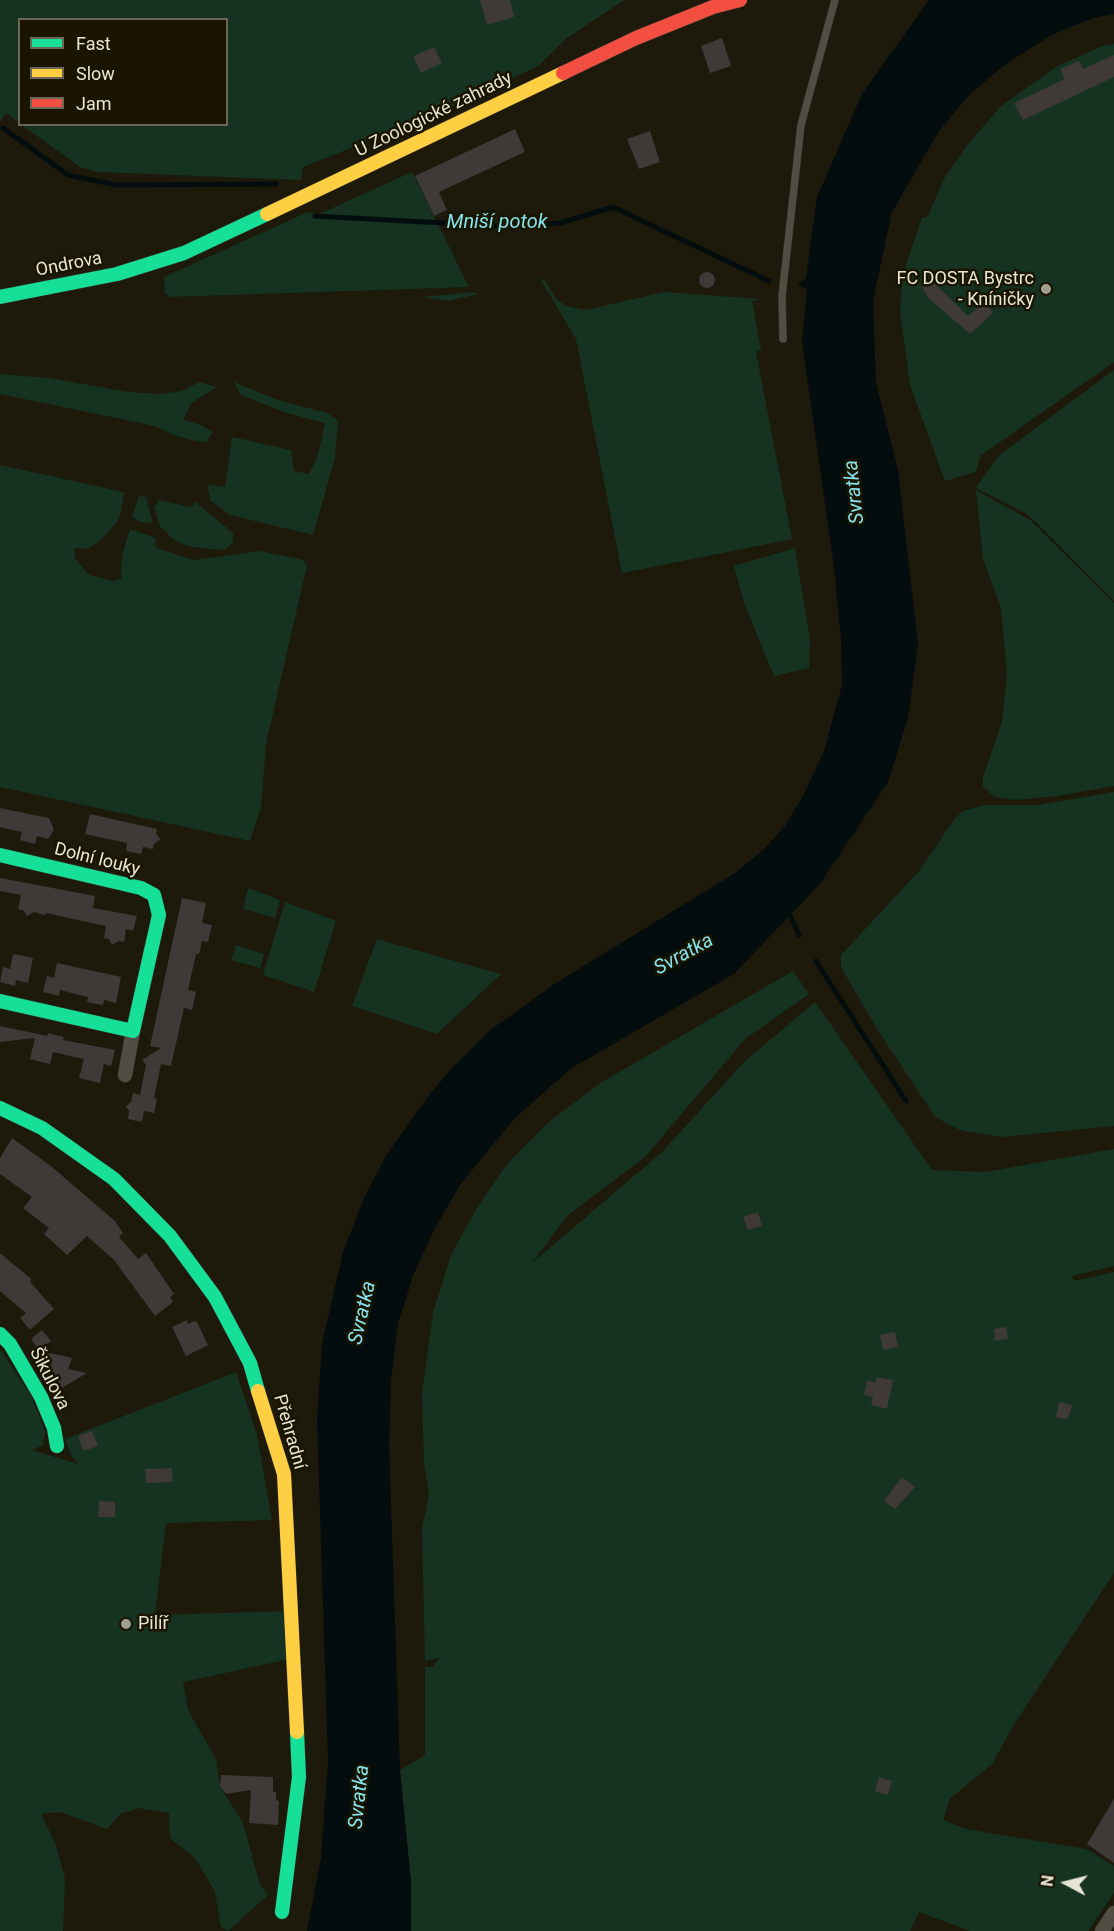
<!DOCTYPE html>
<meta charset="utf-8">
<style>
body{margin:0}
#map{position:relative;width:1114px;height:1931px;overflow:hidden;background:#1d1a0c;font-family:Roboto,sans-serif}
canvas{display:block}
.legend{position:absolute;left:18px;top:18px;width:210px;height:108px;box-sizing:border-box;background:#1a1500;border:2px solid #6c6856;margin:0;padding:8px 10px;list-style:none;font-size:18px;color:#e7e5d6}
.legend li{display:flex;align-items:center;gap:12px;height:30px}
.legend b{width:30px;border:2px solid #6c6856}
.north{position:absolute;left:1036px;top:1853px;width:60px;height:60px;-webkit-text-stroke:4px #1a1500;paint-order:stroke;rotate:277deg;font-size:16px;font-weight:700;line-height:24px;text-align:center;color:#e7e5d6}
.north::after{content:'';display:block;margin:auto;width:21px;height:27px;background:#e7e5d6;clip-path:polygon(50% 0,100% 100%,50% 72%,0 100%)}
</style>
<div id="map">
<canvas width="1114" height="1931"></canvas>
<ul class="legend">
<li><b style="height:8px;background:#16e098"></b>Fast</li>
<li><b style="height:8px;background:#ffcf43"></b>Slow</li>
<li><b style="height:8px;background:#f24e42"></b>Jam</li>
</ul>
<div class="north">N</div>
</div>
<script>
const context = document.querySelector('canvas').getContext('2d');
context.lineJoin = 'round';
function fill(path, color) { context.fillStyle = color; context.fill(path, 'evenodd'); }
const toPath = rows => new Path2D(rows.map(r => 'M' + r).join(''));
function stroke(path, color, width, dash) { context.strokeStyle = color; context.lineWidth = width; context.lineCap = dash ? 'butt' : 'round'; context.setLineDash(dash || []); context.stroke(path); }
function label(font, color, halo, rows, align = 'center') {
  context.font = font + ' Roboto,sans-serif'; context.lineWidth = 5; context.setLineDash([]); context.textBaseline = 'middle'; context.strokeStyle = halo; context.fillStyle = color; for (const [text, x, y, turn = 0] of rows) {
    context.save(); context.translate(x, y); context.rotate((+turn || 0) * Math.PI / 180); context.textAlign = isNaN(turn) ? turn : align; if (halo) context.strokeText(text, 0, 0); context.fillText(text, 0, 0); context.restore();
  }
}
fill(toPath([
 [0,0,624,0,567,38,538,66,434,115,303,167,301,180,98,172,80,167,22,125,226,124,226,20,20,20,19,123,6,113,0,122],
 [1114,44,1114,362,980,456,976,472,945,481,910,385,900,311,903,273,922,218,928,216,945,177,968,144,1001,106,1056,67,1102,46],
 [412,172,469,287,170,297,165,293,164,277,308,212,319,214],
 [539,277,546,282,556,299,566,306,586,310,664,292,760,299,752,301,761,350,756,352,792,539,622,573,576,339],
 [473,292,478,294,448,301,422,297],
 [1114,370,1114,601,1038,524,1025,513,976,488,998,456],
 [0,374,48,378,129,392,160,394,182,391,199,382,217,387,191,403,183,420,201,425,213,432,206,442,195,441,174,435,155,426,0,394],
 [234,382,278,400,327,413,338,421,335,458,313,535,230,515,210,500,207,484,225,487,232,437,291,450,294,471,309,474,318,455,325,423,287,413,241,395],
 [0,465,124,492,121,513,116,523,99,542,87,549,74,548,75,558,89,575,114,581,121,579,122,556,130,529,155,538,156,548,194,560,261,551,303,560,307,565,266,744,261,807,250,841,0,787],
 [976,490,1030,520,1114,603,1114,786,1058,796,1015,800,995,797,983,787,983,777,1002,722,1007,674,1001,608,983,559],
 [139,496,146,497,153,523,140,522,132,516],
 [159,500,191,507,195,502,233,533,233,542,225,550,209,549,187,546,173,539,160,526,154,507],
 [795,548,810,640,809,668,774,676,744,603,734,566],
 [1114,792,1114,1126,1003,1137,963,1131,947,1124,934,1115,877,1029,841,967,841,955,920,870,955,818,963,811,983,805,1039,805],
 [248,888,280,900,275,918,243,909],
 [285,902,336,921,314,992,263,975],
 [377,939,501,974,437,1034,352,1006],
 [236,945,264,954,260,968,231,960],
 [793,971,809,994,745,1039,646,1156,568,1215,532,1263,662,1152,744,1062,815,1002,932,1170,985,1172,1114,1149,1114,1266,1072,1276,1074,1281,1114,1272,1114,1573,1015,1723,992,1764,950,1799,943,1820,966,1829,1087,1849,1114,1866,1114,1893,1088,1931,970,1931,919,1912,910,1931,411,1931,411,1883,400,1770,425,1755,425,1667,432,1667,439,1658,425,1661,422,1528,429,1494,424,1464,422,1393,433,1313,451,1255,478,1206,507,1164,550,1121,602,1082],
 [0,1349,31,1396,45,1431,43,1445,32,1450,78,1464,72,1457,65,1439,236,1372,257,1435,272,1520,166,1523,155,1615,287,1611,290,1659,183,1682,188,1710,216,1759,220,1786,243,1823,260,1885,268,1895,228,1931,221,1927,215,1892,196,1859,170,1838,169,1813,139,1808,120,1814,107,1829,60,1812,41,1814,56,1845,65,1879,63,1931,0,1931]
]), '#163220');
fill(toPath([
 [929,0,1114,0,1114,14,1093,18,1052,35,1007,63,970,94,939,131,892,212,873,301,876,383,898,470,918,644,908,718,888,782,819,885,734,974,570,1069,514,1119,460,1185,435,1228,414,1273,398,1323,391,1380,389,1445,400,1770,411,1883,411,1931,307,1931,321,1858,328,1761,317,1420,322,1344,343,1252,364,1198,387,1154,430,1094,455,1065,489,1031,556,983,735,873,764,849,785,826,804,794,824,751,842,685,841,640,834,567,802,342,807,290,799,285,799,282,806,278,817,197,862,94]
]), '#030d0e');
stroke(toPath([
 [3,128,68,175,116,185,276,184],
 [315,216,498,226,560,223,613,207,769,281],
 [784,912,790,916,799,935],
 [816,961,906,1101]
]), '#030d0e', 5);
fill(toPath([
 [480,0,510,0,514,17,487,25],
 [722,38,731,66,710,73,701,46],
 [434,47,442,63,421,73,413,56],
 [1114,55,1114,77,1023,120,1014,103,1065,79,1060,69,1079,61,1083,69],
 [515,129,525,152,439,192,447,210,434,216,415,176],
 [650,131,660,162,639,169,627,139],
 '699 280a8 8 0 1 1 16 0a8 8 0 1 1-16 0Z',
 [931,280,968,316,985,302,993,313,970,334,928,298,921,285],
 [0,808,49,818,54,830,48,839,37,836,35,844,20,840,22,832,0,827],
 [90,814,157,829,156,834,161,839,154,844,153,849,143,847,141,854,126,851,127,843,85,834],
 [0,878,95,896,93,908,137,916,133,931,126,929,124,942,119,941,112,945,109,939,104,938,106,926,46,913,45,915,34,912,27,916,23,910,18,909,21,895,0,891],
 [182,898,206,903,202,923,212,925,208,942,202,941,199,954,196,954,188,990,196,992,192,1010,184,1008,171,1066,161,1064,154,1098,157,1099,154,1113,144,1111,142,1122,128,1119,129,1111,126,1106,131,1102,133,1093,140,1095,146,1065,142,1060,161,1048,150,1046],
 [13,954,33,958,28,983,16,980,15,986,0,982,3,967,10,969],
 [57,963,121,977,116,1003,104,1000,103,1005,87,1002,88,997,60,990,59,996,43,992,47,976,54,978],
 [0,1026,47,1036,48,1033,64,1037,63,1040,115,1050,111,1066,104,1064,100,1083,79,1078,84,1059,53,1052,50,1064,30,1059,35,1038,0,1042],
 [12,1138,52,1167,115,1221,123,1233,119,1237,138,1259,146,1253,174,1294,170,1297,173,1302,155,1316,114,1260,87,1236,67,1255,44,1234,49,1228,23,1208,32,1197,0,1174,0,1158],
 [758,1212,762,1226,748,1230,743,1217],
 [0,1253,31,1279,30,1282,54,1309,30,1330,20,1318,26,1313,0,1291],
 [187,1320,188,1324,194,1321,197,1322,208,1345,186,1356,172,1327],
 [1006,1327,1008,1339,995,1341,994,1329],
 [42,1330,51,1341,39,1350,31,1339],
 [895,1332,898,1347,883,1350,880,1335],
 [40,1351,72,1358,68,1369,87,1373,62,1388,49,1366,52,1365],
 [876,1377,893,1380,887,1409,871,1405,873,1397,864,1395,867,1381,876,1382],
 [1059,1402,1072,1405,1068,1419,1056,1417],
 [92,1431,98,1446,83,1451,78,1436],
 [172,1468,173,1482,146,1483,145,1469],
 [902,1477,915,1487,895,1509,884,1501],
 [99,1501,115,1502,115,1517,98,1517],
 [221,1775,273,1777,273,1792,276,1792,276,1800,279,1801,278,1825,249,1823,251,1790,226,1794,220,1786],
 [879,1777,892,1781,888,1795,875,1791],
 [1114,1799,1114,1863,1087,1844]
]), '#3f3938');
const lane = toPath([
 [783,339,782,296,801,125,835,0]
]);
const street = toPath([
 [125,1075,133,1031],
 [1102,1931,1114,1913]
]);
const fast = toPath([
 [0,297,117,274,184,253,267,214],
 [0,855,141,888,154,895,159,915,133,1031,0,1001],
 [0,1108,42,1128,114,1179,170,1236,215,1297,250,1363,258,1391],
 [0,1334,10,1344,41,1397,54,1428,57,1446],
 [282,1912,299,1777,297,1732]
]);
const slow = toPath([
 [267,214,563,73],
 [258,1391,284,1474,297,1732]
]);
const jam = toPath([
 [563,73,636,38,713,7,740,0]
]);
stroke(lane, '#38362d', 8);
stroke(street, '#38362d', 15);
stroke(fast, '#38362d', 15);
stroke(slow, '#38362d', 15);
stroke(jam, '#38362d', 15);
stroke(lane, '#504d43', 7);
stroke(street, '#504d43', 14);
stroke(fast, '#16e098', 14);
stroke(slow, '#ffcf43', 14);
stroke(jam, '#f24e42', 14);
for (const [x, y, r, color] of [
 [1046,289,6,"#a09e8f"],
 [126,1624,6,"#a09e8f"]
]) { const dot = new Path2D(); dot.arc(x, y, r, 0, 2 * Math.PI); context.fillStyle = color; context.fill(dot); stroke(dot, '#1a1500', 2); }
label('18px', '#e7e5d6', '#1a1500', [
 ["U Zoologické zahrady",434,115,-26],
 ["Ondrova",69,265,-11],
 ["Dolní louky",97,860,14],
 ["Šikulova",49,1379,63],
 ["Přehradní",289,1432,74]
]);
label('18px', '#e7e5d6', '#1a1500', [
 ["FC DOSTA Bystrc",1034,279],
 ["- Kníničky",1034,300],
 ["Pilíř",138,1624,"left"]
], 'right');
label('italic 20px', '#85e2ed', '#1a1500', [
 ["Mniší potok",497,223],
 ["Svratka",855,492,-96],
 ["Svratka",684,955,-29],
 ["Svratka",363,1313,-77],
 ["Svratka",360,1797,-84]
]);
</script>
